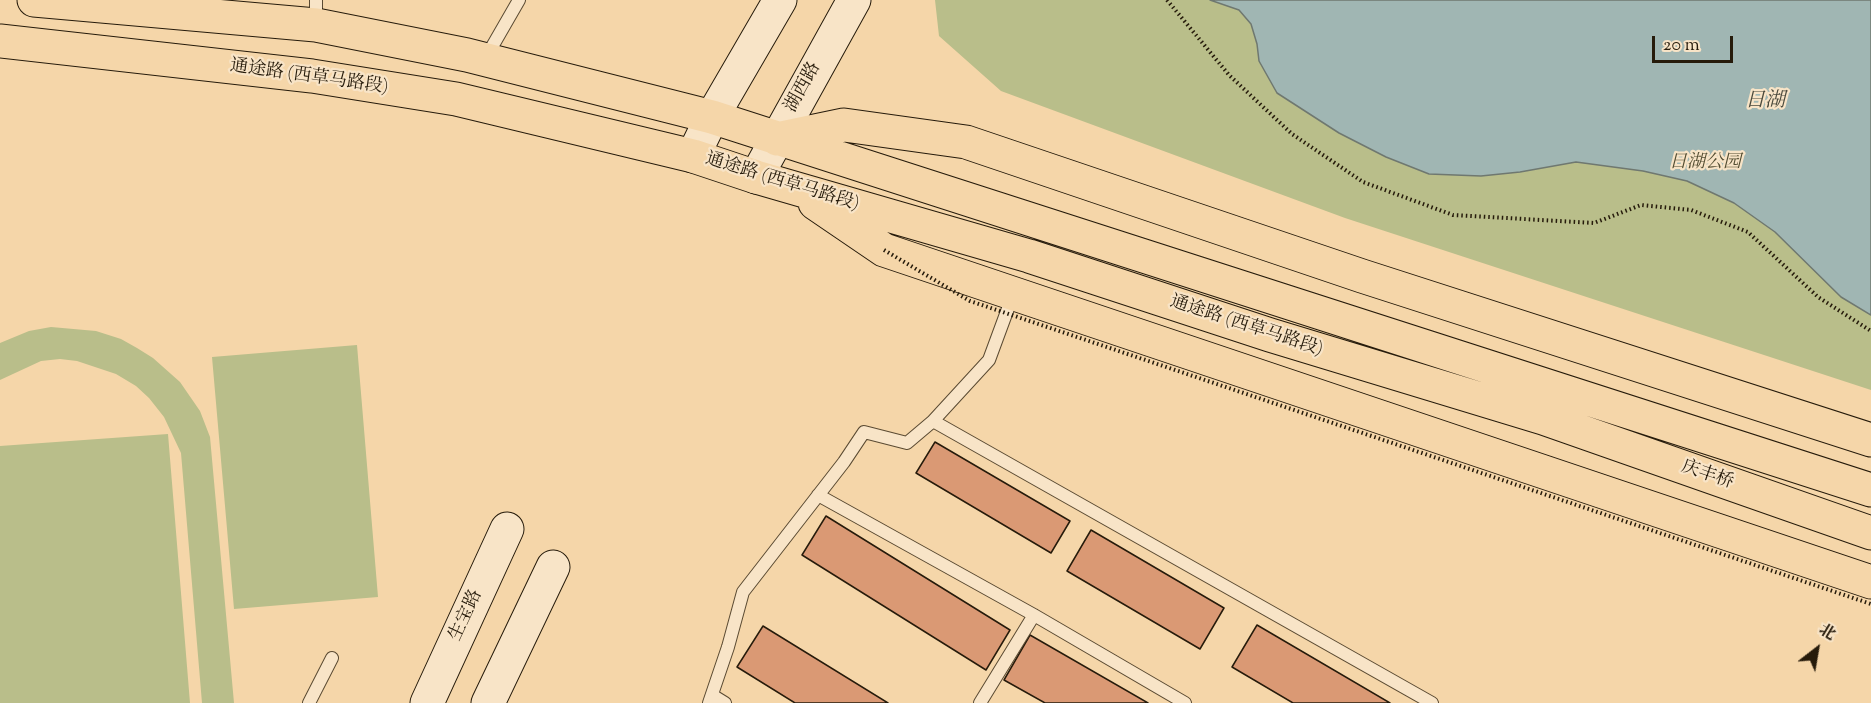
<!DOCTYPE html>
<meta charset="utf-8">
<style>
body{margin:0}
#map{position:relative;width:1871px;height:703px;overflow:hidden;background:#f5d6a9;font-family:"Sorts Mill Goudy","Noto Serif SC",serif}
canvas{display:block}
.north{position:absolute;left:1787px;top:619px;width:60px;height:60px;-webkit-text-stroke:4px #f8e4c7;paint-order:stroke;rotate:31deg;font-size:16px;font-weight:700;line-height:24px;text-align:center;color:#261b0b}
.north::after{content:'';display:block;margin:auto;width:21px;height:27px;background:#261b0b;clip-path:polygon(50% 0,100% 100%,50% 72%,0 100%)}
.scale{position:absolute;left:1652px;top:36px;width:81px;height:27px;box-sizing:border-box;border:3px solid #261b0b;border-top:0;padding-left:8px;font-size:18px;line-height:21px;white-space:nowrap;color:#261b0b;-webkit-text-stroke:4px #f8e4c7;paint-order:stroke}
</style>
<div id="map">
<canvas width="1871" height="703"></canvas>
<div class="north">北</div>
<div class="scale">20 m</div>
</div>
<script>
const context = document.querySelector('canvas').getContext('2d');
context.lineJoin = 'round';
function fill(path, color) { context.fillStyle = color; context.fill(path, 'evenodd'); }
const toPath = rows => new Path2D(rows.map(r => 'M' + r).join(''));
function stroke(path, color, width, dash) { context.strokeStyle = color; context.lineWidth = width; context.lineCap = dash ? 'butt' : 'round'; context.setLineDash(dash || []); context.stroke(path); }
function label(font, color, halo, rows, align = 'center') {
  context.font = font + ' "Sorts Mill Goudy","Noto Serif SC",serif'; context.lineWidth = 4.5; context.setLineDash([]); context.textBaseline = 'middle'; context.strokeStyle = halo; context.fillStyle = color; for (const [text, x, y, turn = 0] of rows) {
    context.save(); context.translate(x, y); context.rotate((+turn || 0) * Math.PI / 180); context.textAlign = isNaN(turn) ? turn : align; if (halo) context.strokeText(text, 0, 0); context.fillText(text, 0, 0); context.restore();
  }
}
fill(toPath([
 [935,0,1871,0,1871,390,1345,218,1001,91,939,36],
 [51,327,96,331,121,339,137,348,153,358,180,382,200,411,210,437,234,703,202,703,181,453,164,417,149,398,136,386,116,374,77,361,60,359,41,361,0,380,0,343,29,331],
 [357,345,378,597,234,609,212,357],
 [168,434,190,703,0,703,0,446]
]), '#b9be8a');
const water = toPath([
 [1210,0,1871,0,1871,315,1841,297,1775,232,1734,203,1687,181,1643,171,1576,162,1520,172,1481,176,1429,174,1386,157,1339,133,1277,93,1259,61,1257,44,1251,24,1239,10,1210,0]
]);
fill(water, '#a0b6b3');
stroke(water, '#6f7870', 1.5);
const building = toPath([
 [935,442,1070,521,1051,553,916,473,935,442],
 [826,516,1010,630,986,670,802,555,826,516],
 [1091,530,1224,608,1200,649,1067,571,1091,530],
 [1257,625,1390,703,1293,703,1232,667,1257,625],
 [763,626,888,703,795,703,737,667,763,626],
 [1030,635,1148,703,1045,703,1004,680,1030,635]
]);
fill(building, '#da9974');
stroke(building, '#261b0b', 1.5);
const service = toPath([
 [316,0,316,23],
 [485,59,519,0],
 [933,421,989,360,1013,295],
 [818,495,1034,615,1185,703],
 [712,695,725,703],
 [309,703,332,658],
 [709,703,728,647,743,592,844,462,864,432,907,443,933,421,1432,703],
 [980,703,1034,615]
]);
const secondary = toPath([
 [693,156,712,117,780,0],
 [756,177,854,0],
 [427,703,507,529],
 [488,703,553,567]
]);
const primary = toPath([
 [34,0,316,25,467,55,712,117,1871,490],
 [0,41,312,76,456,99,693,156,756,177,1029,256,1270,335,1543,418,1871,533],
 [777,139,844,125,966,142,1362,276,1871,440],
 [815,203,884,250,1871,582]
]);
stroke(service, '#5a4a32', 14);
stroke(secondary, '#261b0b', 35);
stroke(primary, '#261b0b', 35);
stroke(toPath([
 [1167,0,1229,75,1292,134,1363,182,1453,215,1594,223,1641,205,1691,210,1748,232,1818,297,1871,331]
]), '#261b0b', 4, [1.5, 3]);
stroke(service, '#f8e4c7', 12);
stroke(secondary, '#f8e4c7', 33);
stroke(primary, '#f5d6a9', 33);
stroke(toPath([
 [884,250,970,301,1871,604]
]), '#261b0b', 4, [1.5, 3]);
label('18px', '#261b0b', '#f8e4c7', [
 ["通途路 (西草马路段)",309,78,8],
 ["湖西路",804,88,-61],
 ["通途路 (西草马路段)",782,183,17],
 ["通途路 (西草马路段)",1246,327,18],
 ["庆丰桥",1707,476,19],
 ["生宝路",467,616,-65]
]);
label('italic 18px', '#524c31', '#f8e4c7', [
 ["日湖公园",1705,164]
]);
label('italic 20px', '#4b4a3d', '#f8e4c7', [
 ["日湖",1765,103]
]);
</script>
